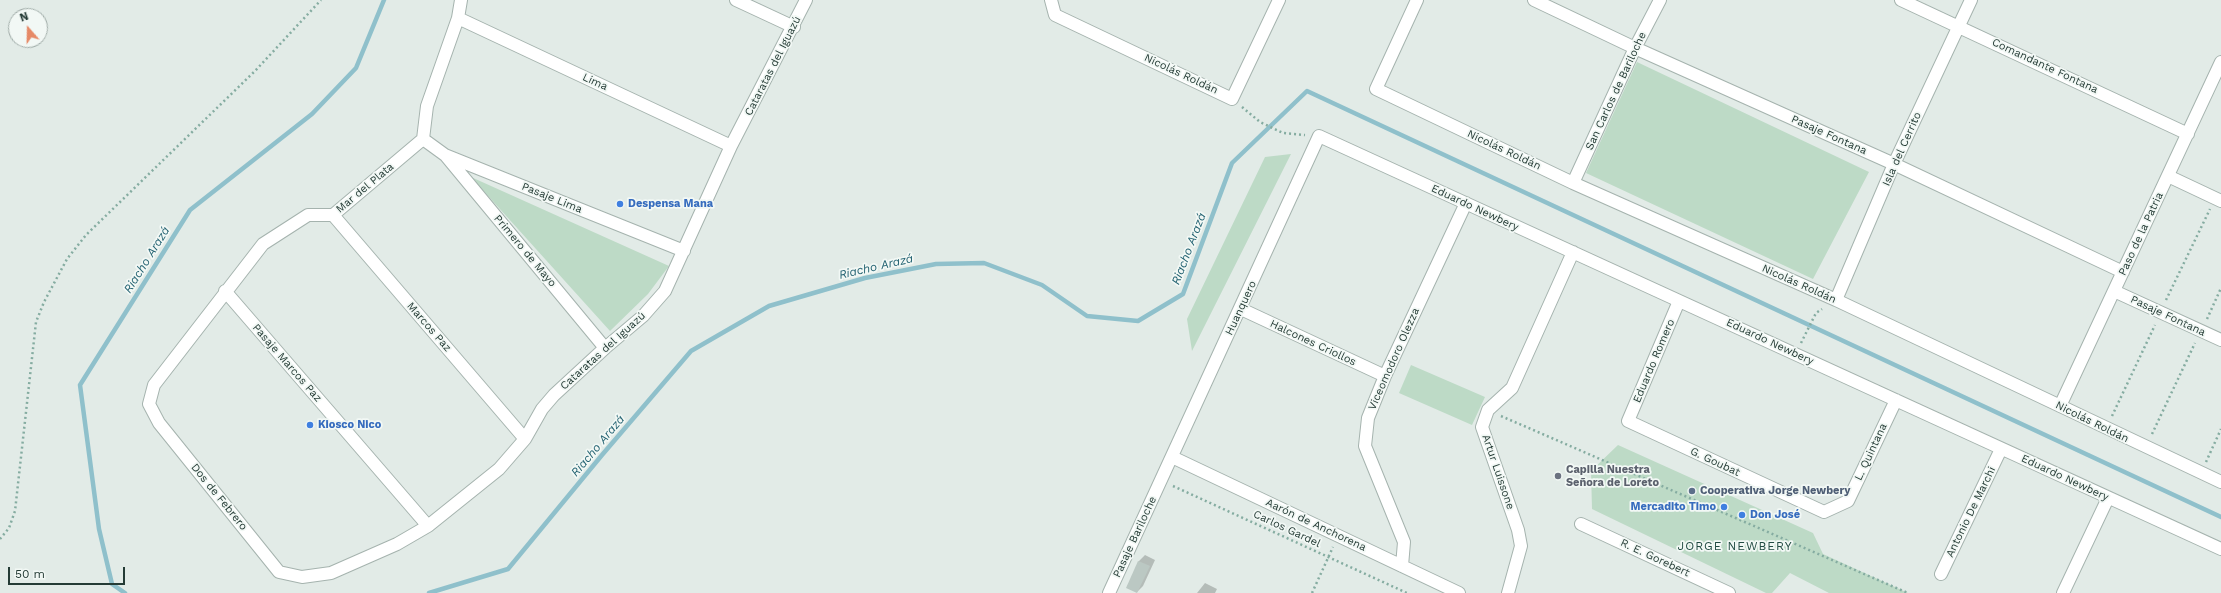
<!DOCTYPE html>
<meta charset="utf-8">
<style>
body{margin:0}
#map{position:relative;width:2221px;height:593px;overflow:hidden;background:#e2ebe7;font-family:"Work Sans",sans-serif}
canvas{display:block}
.north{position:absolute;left:8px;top:8px;width:40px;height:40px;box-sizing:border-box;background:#f2f8f5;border:1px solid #a0aca8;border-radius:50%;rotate:340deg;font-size:11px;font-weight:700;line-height:16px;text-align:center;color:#243b35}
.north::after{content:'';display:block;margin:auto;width:14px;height:18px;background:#e68966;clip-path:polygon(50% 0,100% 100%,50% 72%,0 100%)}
.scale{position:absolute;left:8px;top:567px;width:117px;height:18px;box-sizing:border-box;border:2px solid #243b35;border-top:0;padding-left:5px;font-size:12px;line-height:14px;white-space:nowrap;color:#243b35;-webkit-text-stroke:3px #f2f8f5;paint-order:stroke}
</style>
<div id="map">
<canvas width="2221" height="593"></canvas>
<div class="north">N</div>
<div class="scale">50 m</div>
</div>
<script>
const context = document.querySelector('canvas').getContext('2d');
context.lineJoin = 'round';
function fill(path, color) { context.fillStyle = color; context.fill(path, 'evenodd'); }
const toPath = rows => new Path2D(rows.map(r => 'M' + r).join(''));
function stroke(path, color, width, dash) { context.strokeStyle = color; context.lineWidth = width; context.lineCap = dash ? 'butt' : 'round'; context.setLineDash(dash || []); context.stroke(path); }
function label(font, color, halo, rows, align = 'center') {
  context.font = font + ' "Work Sans",sans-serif'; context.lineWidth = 3.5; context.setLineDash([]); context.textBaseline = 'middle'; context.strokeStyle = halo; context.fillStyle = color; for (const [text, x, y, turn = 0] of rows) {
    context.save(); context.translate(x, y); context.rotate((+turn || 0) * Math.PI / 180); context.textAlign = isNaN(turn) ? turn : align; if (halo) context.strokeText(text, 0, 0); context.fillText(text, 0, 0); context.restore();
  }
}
fill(toPath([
 [1637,62,1869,172,1813,279,1586,173],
 [1291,154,1192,351,1187,319,1265,157],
 [471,177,669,266,648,294,610,331],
 [1411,365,1485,397,1472,425,1399,393],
 [1618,445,1813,533,1823,554,1908,593,1829,593,1790,573,1772,593,1766,593,1592,509,1591,471]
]), '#bddac6');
fill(toPath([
 [1145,555,1155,560,1143,586,1137,592,1127,587,1139,561],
 [1205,583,1217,589,1215,593,1197,593]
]), '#0003');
stroke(toPath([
 [125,593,112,584,99,529,80,385,190,210,312,114,356,68,384,0],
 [429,593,508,569,602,455,691,351,769,306,865,278,936,264,984,263,1042,285,1087,316,1138,321,1183,294,1232,163,1307,91,2221,517]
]), '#8fc0cb', 4.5);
fill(toPath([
 [1138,561,1150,566,1137,593,1126,588]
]), '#bbc8c3');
const street = toPath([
 [461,0,458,18,427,106,423,139,333,215,308,215,263,244,154,385,149,404,159,423,279,572,302,577,331,573,397,544,428,526,499,469,525,439,542,409,554,395,605,348,643,316,665,291,731,146,806,0],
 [736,0,794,27],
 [1051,0,1055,15,1232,99,1279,0],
 [1417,0,1376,89,1573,183,1836,300,2221,482],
 [1534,0,1635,48,1894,164,2123,272],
 [1901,0,2188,134],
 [458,18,731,146],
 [423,139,445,155,684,251],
 [446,156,605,348],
 [2168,176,2221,201],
 [1573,183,1635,48,1660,0],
 [333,215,525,439],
 [225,291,428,526],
 [2114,291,2221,340],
 [1836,300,1894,164,1971,0],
 [1679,301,1628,421,1824,512,1848,501,1896,400],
 [1241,309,1385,376],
 [2060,406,2221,62],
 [1172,457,1459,593],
 [1581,524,1729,593],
 [1402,566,1404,542,1365,446,1368,418,1385,376,1466,203],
 [1941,574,2001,449],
 [1109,593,1319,136,2221,549],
 [1508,593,1521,546,1518,530,1482,427,1488,410,1512,388,1573,252],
 [2063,593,2108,498]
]);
stroke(street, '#a5b3ae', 14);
stroke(toPath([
 [1242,107,1260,122,1283,133,1305,135],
 [2166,300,2210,209],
 [2207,319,2221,288],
 [1801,343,1816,313,1822,309],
 [1501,416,1908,593],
 [2112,416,2155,325],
 [2152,434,2195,343],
 [2206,462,2221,429],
 [1173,486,1407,593],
 [0,539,9,528,15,511,36,322,44,302,67,259,86,235,255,71,321,0],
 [1312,593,1333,547]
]), '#85aca1', 2.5, [2, 3]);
stroke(street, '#fff', 12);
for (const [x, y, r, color] of [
 [620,204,4,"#3f7fe0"],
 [310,425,4,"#3f7fe0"],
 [1558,476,4,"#6b7280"],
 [1692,491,4,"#5c6f8a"],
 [1724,507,4,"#3f7fe0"],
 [1742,515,4,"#3f7fe0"]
]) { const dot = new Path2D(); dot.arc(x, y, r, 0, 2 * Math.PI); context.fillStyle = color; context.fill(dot); stroke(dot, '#f2f8f5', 1.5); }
label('11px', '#243b35', '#f2f8f5', [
 ["Cataratas del Iguazú",773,66,-63],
 ["Comandante Fontana",2045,66,25],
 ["Nicolás Roldán",1181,74,25],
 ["Lima",595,82,25],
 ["San Carlos de Bariloche",1616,91,-65],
 ["Pasaje Fontana",1829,135,24],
 ["Isla del Cerrito",1902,149,-66],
 ["Nicolás Roldán",1504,150,25],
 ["Mar del Plata",365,188,-40],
 ["Pasaje Lima",552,198,22],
 ["Eduardo Newbery",1475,208,25],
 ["Paso de la Patria",2141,234,-65],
 ["Primero de Mayo",525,251,50],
 ["Nicolás Roldán",1799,284,24],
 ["Huanquero",1241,308,-65],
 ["Pasaje Fontana",2168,316,25],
 ["Marcos Paz",429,327,49],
 ["Eduardo Newbery",1770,342,25],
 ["Halcones Criollos",1313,343,25],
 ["Cataratas del Iguazú",603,351,-42],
 ["Viceomodoro Olezza",1394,359,-66],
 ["Eduardo Romero",1654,361,-67],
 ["Pasaje Marcos Paz",287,363,49],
 ["Nicolás Roldán",2092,422,26],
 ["L. Quintana",1871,452,-65],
 ["G. Goubat",1715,462,25],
 ["Artur Luissone",1498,472,71],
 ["Eduardo Newbery",2065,478,25],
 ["Dos de Febrero",219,497,51],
 ["Antonio De Marchi",1971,512,-64],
 ["Aarón de Anchorena",1316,525,25],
 ["Carlos Gardel",1287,529,25],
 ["Pasaje Bariloche",1135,537,-65],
 ["R. E. Gorebert",1655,558,25]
]);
label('bold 11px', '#366cbe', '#f2f8f5', [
 ["Despensa Mana",628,204],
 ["Kiosco Nico",318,425],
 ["Mercadito Timo",1716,507,"right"],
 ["Don José",1750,515]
], 'left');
label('bold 11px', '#5b616d', '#f2f8f5', [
 ["Capilla Nuestra",1566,470],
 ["Señora de Loreto",1566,483]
], 'left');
label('bold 11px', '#4e5e75', '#f2f8f5', [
 ["Cooperativa Jorge Newbery",1700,491]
], 'left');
label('italic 12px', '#236271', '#f2f8f5', [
 ["Riacho Arazá",1189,249,-69],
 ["Riacho Arazá",147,260,-58],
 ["Riacho Arazá",876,267,-13],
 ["Riacho Arazá",598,446,-50]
]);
context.letterSpacing = '1px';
label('12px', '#214b42', '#f2f8f5', [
 ["JORGE NEWBERY",1735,546]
]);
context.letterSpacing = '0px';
</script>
